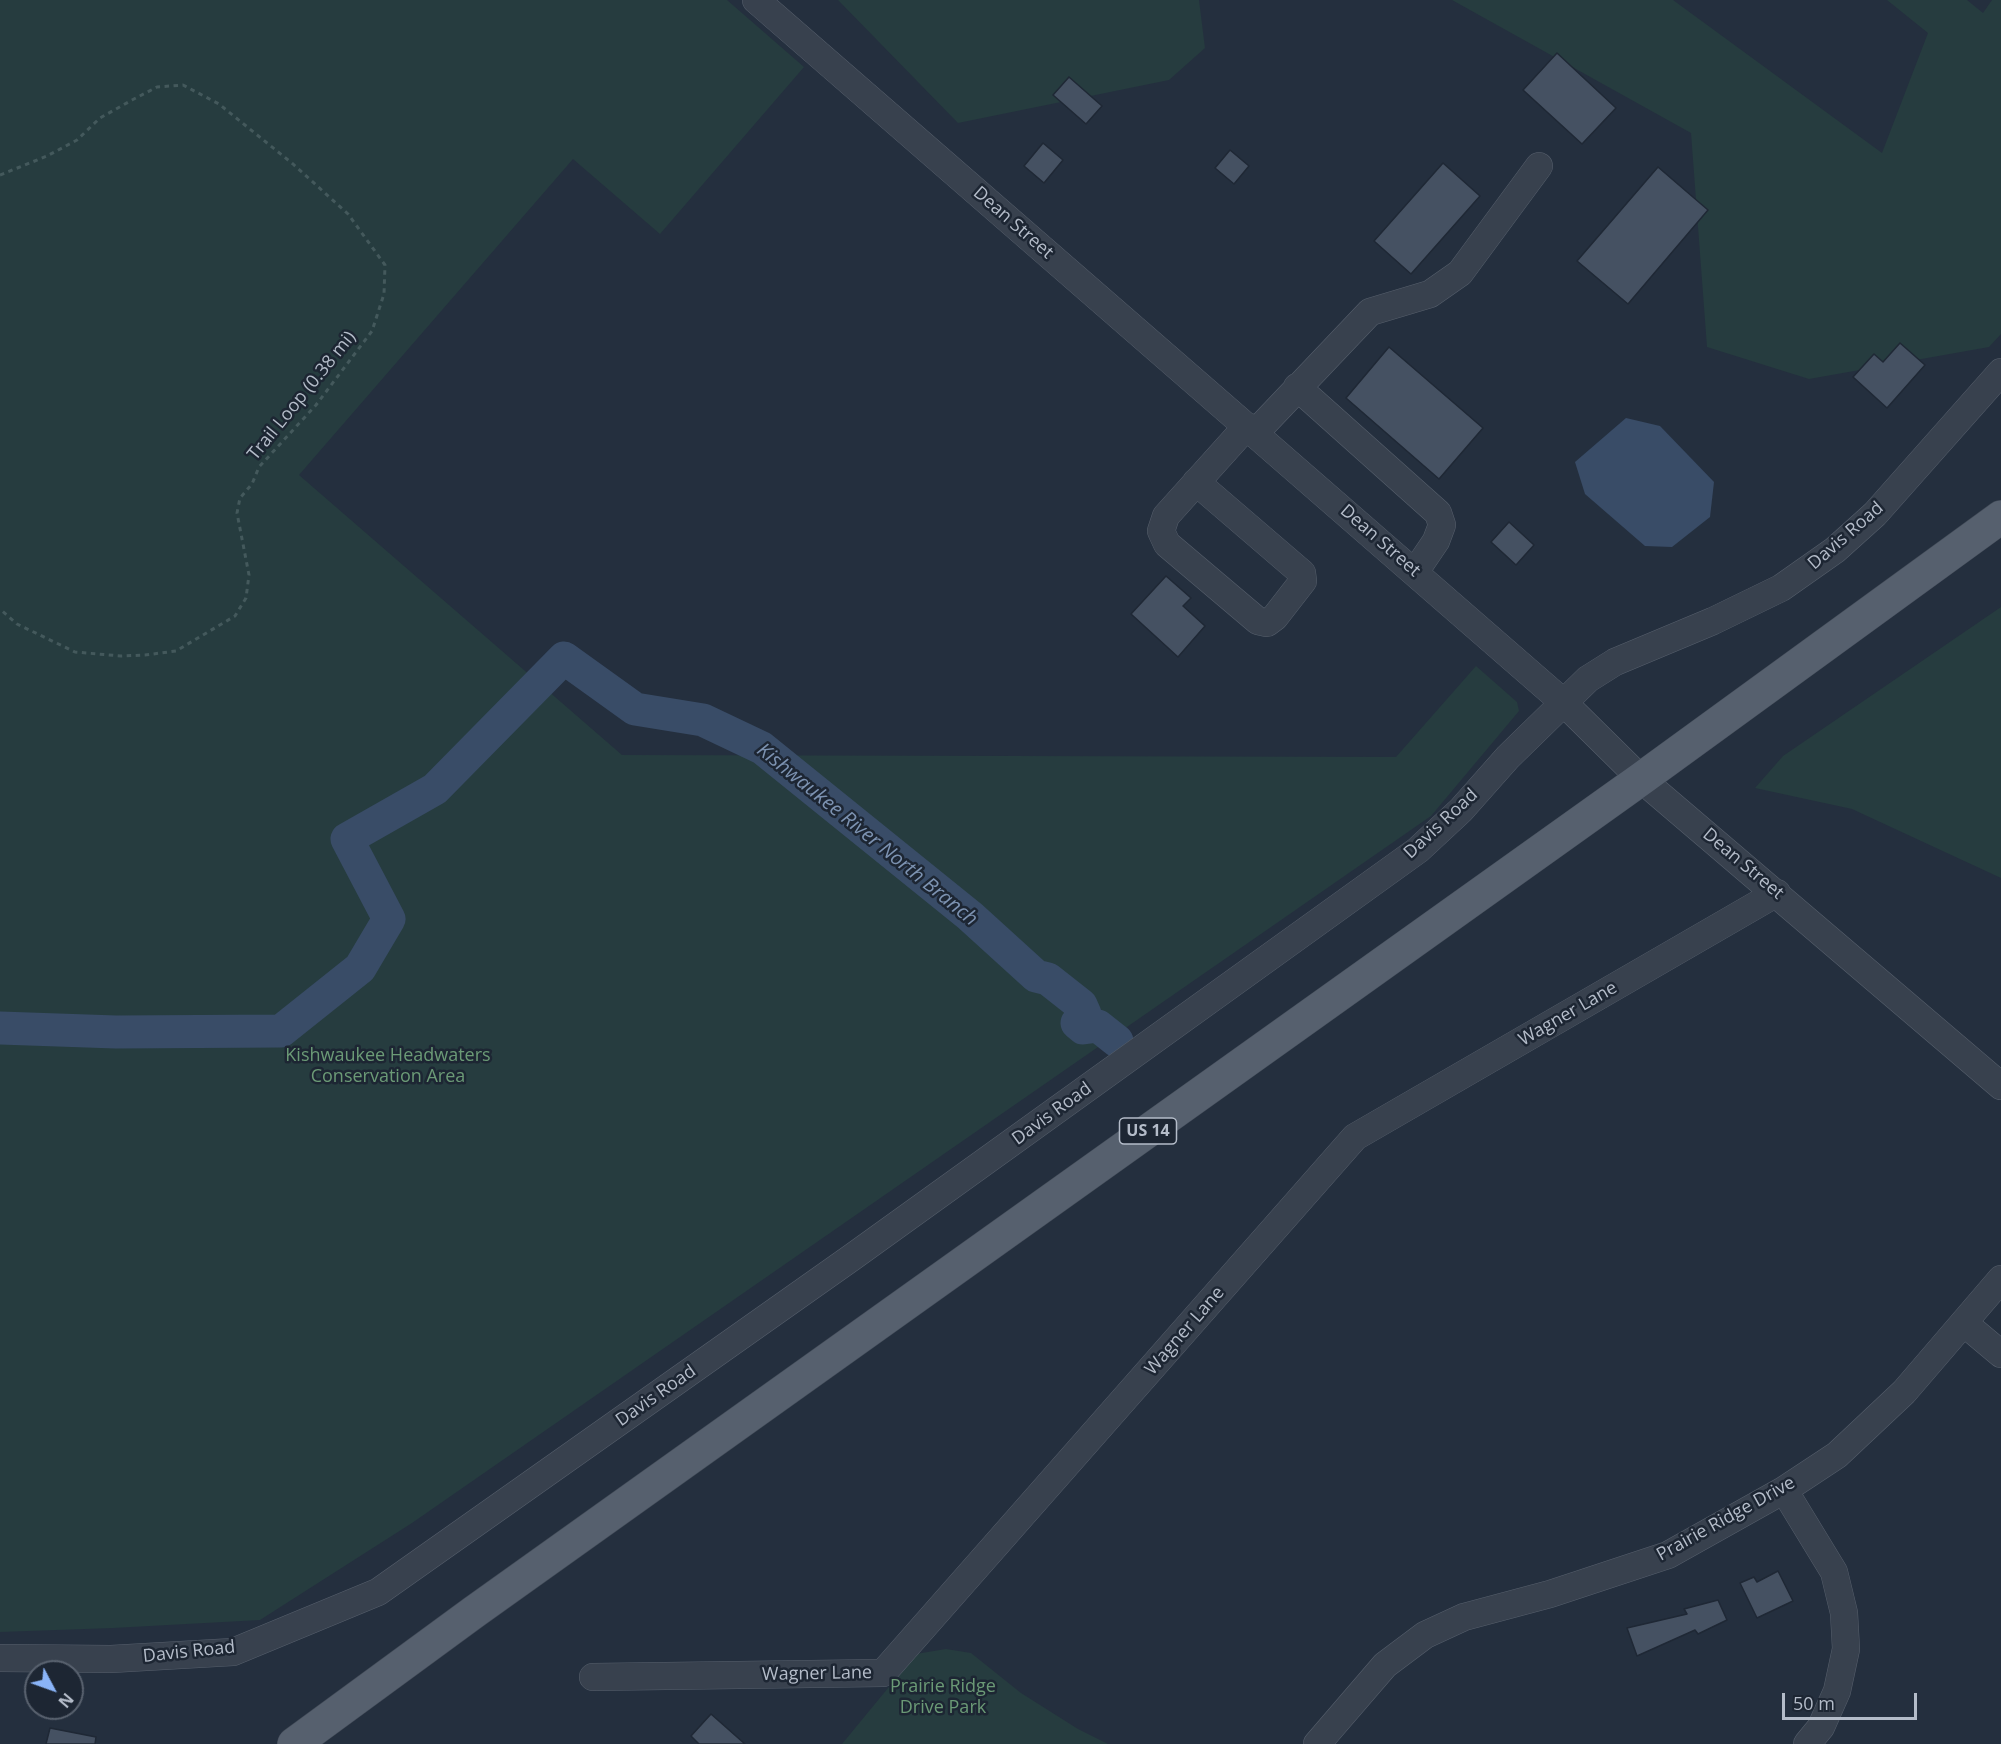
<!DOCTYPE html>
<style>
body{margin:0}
#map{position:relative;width:2001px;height:1744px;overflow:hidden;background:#242f3e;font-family:"Open Sans",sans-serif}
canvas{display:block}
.north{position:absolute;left:24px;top:1660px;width:60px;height:60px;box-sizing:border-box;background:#1d2633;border:2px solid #59626f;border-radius:50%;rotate:131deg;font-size:16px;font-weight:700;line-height:24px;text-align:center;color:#b4bcc9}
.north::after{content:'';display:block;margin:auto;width:21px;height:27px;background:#8ab4f8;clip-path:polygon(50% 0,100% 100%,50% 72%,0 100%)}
.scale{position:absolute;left:1782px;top:1693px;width:135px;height:27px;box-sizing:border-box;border:3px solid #b4bcc9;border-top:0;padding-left:8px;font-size:18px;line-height:21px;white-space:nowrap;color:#b4bcc9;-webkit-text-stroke:4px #1d2633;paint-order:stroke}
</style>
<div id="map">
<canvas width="2001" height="1744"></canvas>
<div class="north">N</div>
<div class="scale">50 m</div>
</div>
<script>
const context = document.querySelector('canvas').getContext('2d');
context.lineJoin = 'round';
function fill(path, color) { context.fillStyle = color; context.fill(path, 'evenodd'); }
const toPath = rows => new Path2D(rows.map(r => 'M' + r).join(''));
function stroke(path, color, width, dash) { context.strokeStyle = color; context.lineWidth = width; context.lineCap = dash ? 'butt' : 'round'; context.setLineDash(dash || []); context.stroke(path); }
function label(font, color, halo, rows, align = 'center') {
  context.font = font + ' "Open Sans",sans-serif'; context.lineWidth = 5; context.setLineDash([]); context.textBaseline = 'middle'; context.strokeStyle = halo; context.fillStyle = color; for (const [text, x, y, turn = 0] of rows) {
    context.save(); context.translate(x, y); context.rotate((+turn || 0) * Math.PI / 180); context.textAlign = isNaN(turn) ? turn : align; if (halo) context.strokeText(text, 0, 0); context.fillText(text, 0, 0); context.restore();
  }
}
fill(toPath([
 [0,0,727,0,804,67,660,234,573,159,299,475,622,755,1396,757,1476,666,1517,702,1519,711,1431,816,412,1523,260,1620,113,1628,0,1632],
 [838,0,1199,0,1205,48,1169,80,958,123],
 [1452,0,1673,0,1882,153,1928,33,1887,0,1967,0,1983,13,1992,0,2001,0,2001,334,1989,347,1809,379,1707,347,1691,133],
 [2001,607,2001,878,1852,809,1755,788,1783,756],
 [946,1649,971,1653,1021,1693,1078,1729,1108,1744,842,1744,916,1654]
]), '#263c3f');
fill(toPath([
 [1626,418,1660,426,1714,482,1710,517,1672,547,1645,546,1585,494,1575,462]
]), '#394c67');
stroke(toPath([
 [0,1028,116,1032,281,1031,360,968,389,919,347,839,435,789,564,658,635,709,703,720,762,748,970,916,1036,976,1048,979,1081,1005,1085,1014,1077,1023,1083,1028,1098,1026,1117,1041]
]), '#394c67', 33);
const building = toPath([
 [1557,53,1616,108,1582,144,1523,90,1557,53],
 [1069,77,1102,106,1086,124,1053,95,1069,77],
 [1043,143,1063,160,1044,183,1024,166,1043,143],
 [1230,150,1249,166,1234,184,1215,168,1230,150],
 [1443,163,1480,196,1411,274,1374,241,1443,163],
 [1658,167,1708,210,1628,304,1577,261,1658,167],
 [1900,343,1925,365,1887,408,1853,377,1874,354,1883,362,1900,343],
 [1389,347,1483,428,1439,479,1346,398,1389,347],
 [1509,522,1534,545,1516,565,1491,542,1509,522],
 [1166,576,1191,598,1183,606,1205,626,1178,657,1131,614,1166,576],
 [1778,1571,1793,1601,1757,1618,1740,1583,1754,1577,1757,1582,1778,1571],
 [1718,1600,1727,1620,1698,1634,1695,1630,1637,1656,1627,1628,1687,1614,1684,1609,1718,1600],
 [711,1714,745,1744,699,1744,691,1736,711,1714],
 [50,1728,96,1737,95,1744,46,1744,50,1728]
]);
fill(building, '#455162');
stroke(building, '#1f2835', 1.5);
const minor = toPath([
 [756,0,1563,702,1641,779,2001,1086],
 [1297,387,1438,513,1442,525,1436,541,1415,572],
 [1255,433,1370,312,1430,294,1460,273,1539,166],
 [1196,482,1302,573,1303,581,1275,617,1267,623,1258,621,1167,544,1161,531,1166,516,1247,426],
 [1964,1323,2001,1354],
 [1784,1490,1834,1572,1844,1613,1846,1649,1837,1691,1821,1727,1807,1744],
 [0,1658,111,1659,233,1652,378,1592,851,1258,1418,850,1461,810,1508,757,1588,679,1615,662,1713,621,1781,588,1835,550,1875,514,2001,372],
 [593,1677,883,1673,1355,1137,1777,893],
 [1317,1744,1385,1665,1425,1635,1464,1617,1550,1594,1668,1555,1784,1490,1837,1455,1904,1392,2001,1279]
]);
const major = toPath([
 [294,1744,474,1612,1641,779,2001,517]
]);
stroke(minor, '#565f6c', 28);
stroke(major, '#414a57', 34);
stroke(toPath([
 [0,175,47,156,77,140,100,118,132,100,157,87,183,85,219,104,293,164,348,214,385,265,384,294,372,331,316,405,259,467,252,484,240,498,237,513,249,575,246,598,235,616,176,651,145,655,121,656,75,652,17,624,0,609]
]), '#44595c', 3, [4.5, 4.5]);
stroke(minor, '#38414e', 27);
stroke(major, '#56606e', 33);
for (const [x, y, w] of [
 [1148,1131,57]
]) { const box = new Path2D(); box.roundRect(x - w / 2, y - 13, w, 26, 4.5); context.fillStyle = '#1d2633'; context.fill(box); stroke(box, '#b4bcc9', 1.5); }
label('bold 16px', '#b4bcc9', null, [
 ["US 14",1148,1131]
]);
label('18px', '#b4bcc9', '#1d2633', [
 ["Dean Street",1013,223,41],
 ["Trail Loop (0.38 mi)",302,396,-51],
 ["Davis Road",1846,536,-41],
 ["Dean Street",1380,541,41],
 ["Davis Road",1441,824,-43],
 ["Dean Street",1743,864,40],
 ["Wagner Lane",1568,1014,-30],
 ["Davis Road",1052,1114,-36],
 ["Wagner Lane",1185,1331,-49],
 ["Davis Road",656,1396,-35],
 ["Prairie Ridge Drive",1726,1519,-29],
 ["Davis Road",189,1652,-6],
 ["Wagner Lane",817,1674,-1]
]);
label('18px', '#6b9a76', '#1d2633', [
 ["Kishwaukee Headwaters",388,1056],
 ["Conservation Area",388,1077],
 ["Prairie Ridge",943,1687],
 ["Drive Park",943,1708]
]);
label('italic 20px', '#7c92b1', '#1d2633', [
 ["Kishwaukee River North Branch",867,835,39]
]);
</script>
